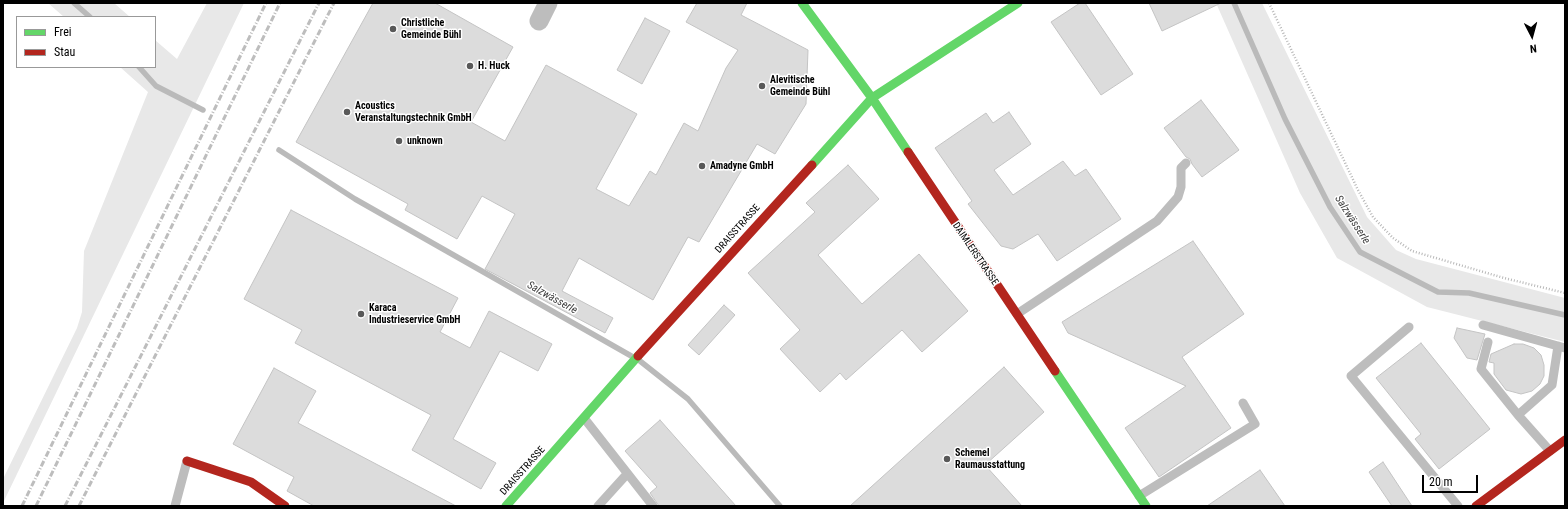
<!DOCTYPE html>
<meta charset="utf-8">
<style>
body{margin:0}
#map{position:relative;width:1568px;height:509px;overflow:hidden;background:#fff;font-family:"Roboto Condensed",sans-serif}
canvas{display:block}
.frame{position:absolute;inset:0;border:4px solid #000;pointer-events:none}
.legend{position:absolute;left:16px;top:16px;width:140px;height:52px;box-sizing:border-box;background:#fff;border:1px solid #999;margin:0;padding:5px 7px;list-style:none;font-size:12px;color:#000}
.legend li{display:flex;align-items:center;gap:8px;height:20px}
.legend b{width:20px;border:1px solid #999}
.north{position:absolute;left:1512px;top:16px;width:40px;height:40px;-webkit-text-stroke:3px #fff;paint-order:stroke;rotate:174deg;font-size:11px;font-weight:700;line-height:16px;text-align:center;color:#000}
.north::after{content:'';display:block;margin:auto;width:14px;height:18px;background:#000;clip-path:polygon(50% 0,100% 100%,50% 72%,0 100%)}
.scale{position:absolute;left:1422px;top:475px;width:56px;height:18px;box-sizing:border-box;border:2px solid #000;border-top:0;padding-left:5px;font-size:12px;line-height:14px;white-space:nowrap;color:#000;-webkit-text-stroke:3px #fff;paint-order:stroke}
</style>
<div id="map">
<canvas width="1568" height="509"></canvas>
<div class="frame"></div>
<ul class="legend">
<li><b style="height:5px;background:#63d668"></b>Frei</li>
<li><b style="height:5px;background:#b3261e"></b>Stau</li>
</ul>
<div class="north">N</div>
<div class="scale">20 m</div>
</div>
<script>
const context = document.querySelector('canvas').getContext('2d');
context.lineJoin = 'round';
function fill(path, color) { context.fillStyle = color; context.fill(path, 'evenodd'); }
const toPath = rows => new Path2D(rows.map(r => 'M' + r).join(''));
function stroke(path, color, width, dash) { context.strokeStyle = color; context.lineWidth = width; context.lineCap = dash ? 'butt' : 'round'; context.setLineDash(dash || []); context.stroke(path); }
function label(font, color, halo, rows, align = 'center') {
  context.font = font + ' "Roboto Condensed",sans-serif'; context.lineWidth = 3; context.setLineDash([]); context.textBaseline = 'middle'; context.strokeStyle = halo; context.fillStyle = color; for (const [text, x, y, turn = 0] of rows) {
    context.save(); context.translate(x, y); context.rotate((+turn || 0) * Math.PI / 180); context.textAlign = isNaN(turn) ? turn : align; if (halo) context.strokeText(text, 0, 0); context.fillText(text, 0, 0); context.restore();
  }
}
fill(toPath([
 [48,3,114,3,130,17,64,17],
 [207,3,244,3,3,503,3,479,77,328,82,312,84,251,148,92,120,67,155,67,155,40,177,59],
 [1216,3,1262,3,1367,217,1396,250,1416,259,1565,298,1565,342,1427,307,1337,258,1300,193]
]), '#e8e8e8');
stroke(toPath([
 [74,3,90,17],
 [1234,3,1285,119,1330,207,1360,252,1438,292,1469,293,1565,315],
 [139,67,156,86,203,110],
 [279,150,355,199,633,357],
 [640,361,688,399,780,506]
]), '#bababa', 5.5);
const building = toPath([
 [373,3,435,3,513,47,471,122,505,141,546,65,637,114,596,189,629,206,650,171,656,175,684,123,698,131,726,68,738,50,686,22,697,3,747,3,741,15,808,50,806,104,775,154,757,144,699,242,688,237,653,300,579,258,562,291,613,318,605,333,485,269,515,214,482,196,457,239,405,210,408,204,296,142,373,3],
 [1080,3,1085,3,1133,74,1101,95,1051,22,1080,3],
 [1149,3,1221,3,1162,31,1149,3],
 [645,18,670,31,642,84,617,70,645,18],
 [1201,100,1239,150,1202,177,1192,164,1190,159,1186,157,1164,128,1201,100],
 [1009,112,1031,144,994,170,1013,195,1063,161,1075,176,1086,169,1121,219,1057,261,1038,234,1013,249,1001,246,968,204,972,201,935,148,986,113,993,123,1009,112],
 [848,165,879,199,818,255,862,304,919,254,968,311,922,352,902,330,846,380,840,373,820,392,780,349,800,330,748,273,815,212,806,203,848,165],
 [291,210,458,298,440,332,470,348,489,311,552,344,538,371,500,351,453,439,496,463,481,489,412,450,431,415,295,343,302,330,244,299,291,210],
 [1193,241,1244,314,1182,357,1231,428,1159,477,1125,428,1186,386,1068,333,1062,322,1193,241],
 [724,305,735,315,699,355,688,345,724,305],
 [1457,328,1485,334,1477,360,1467,358,1454,338,1457,328],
 [1421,343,1490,429,1439,469,1415,439,1421,434,1376,378,1421,343],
 [1514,344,1523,344,1534,348,1541,355,1544,365,1544,376,1540,384,1532,391,1521,394,1506,390,1494,374,1494,363,1489,362,1491,354,1514,344],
 [1004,367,1044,412,985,465,1022,506,850,506,1004,367],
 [274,368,316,391,298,423,456,506,314,506,287,491,294,477,233,444,274,368],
 [660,420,736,506,659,506,650,493,657,487,625,451,660,420],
 [1383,462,1412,506,1392,506,1369,472,1383,462],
 [1260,470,1285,506,1207,506,1260,470]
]);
fill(building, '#dcdcdc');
stroke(building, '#c4c4c4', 1);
stroke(toPath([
 [1269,3,1358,190,1373,217,1393,238,1412,251,1504,278,1565,293]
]), '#b8b8b8', 2.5, [1, 2]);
stroke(toPath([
 [1017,314,1157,221,1178,197,1181,187,1181,168,1186,163],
 [1483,325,1565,348],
 [1409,327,1351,376,1458,506],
 [1488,342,1481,369,1518,415,1550,451],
 [1518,415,1552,385,1558,346],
 [584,418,653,506],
 [1139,496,1255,424,1243,403],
 [175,506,187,461],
 [598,506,627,474]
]), '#bdbdbd', 9);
stroke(toPath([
 [539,21,548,3]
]), '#bdbdbd', 19);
stroke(toPath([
 [802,3,872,98,908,152],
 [812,165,872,98,1018,3],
 [1055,371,1146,506],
 [506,506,638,356]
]), '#63d668', 9);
stroke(toPath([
 [908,152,1055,371],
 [638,356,812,165],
 [187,461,251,482,285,506],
 [1476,506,1565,440]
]), '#b3261e', 9);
stroke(toPath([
 [22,506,266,3],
 [36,506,280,3],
 [65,506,319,3],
 [79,506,334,3]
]), '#bdbdbd', 3, [6, 2, 1, 2]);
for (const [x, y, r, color] of [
 [393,29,4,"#595959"],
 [470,66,4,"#595959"],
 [762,86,4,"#595959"],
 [347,112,4,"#595959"],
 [399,141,4,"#595959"],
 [702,166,4,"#595959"],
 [361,314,4,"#595959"],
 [947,459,4,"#595959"]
]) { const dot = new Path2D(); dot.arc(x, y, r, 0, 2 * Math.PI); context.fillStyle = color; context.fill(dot); stroke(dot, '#fff', 1.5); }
label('bold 10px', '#000', '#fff', [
 ["Christliche",401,23],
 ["Gemeinde Bühl",401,35],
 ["H. Huck",478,66],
 ["Alevitische",770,80],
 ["Gemeinde Bühl",770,92],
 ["Acoustics",355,106],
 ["Veranstaltungstechnik GmbH",355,118],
 ["unknown",407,141],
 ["Amadyne GmbH",710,166],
 ["Karaca",369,308],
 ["Industrieservice GmbH",369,320],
 ["Schemel",955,453],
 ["Raumausstattung",955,465]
], 'left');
label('10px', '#000', '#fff', [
 ["DRAISSTRASSE",738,229,-48],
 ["DAIMLERSTRASSE",975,254,56],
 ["DRAISSTRASSE",523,471,-48]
]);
label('italic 11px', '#3e3e3e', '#fff', [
 ["Salzwässerle",1352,220,57],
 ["Salzwässerle",552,298,29]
]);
</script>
